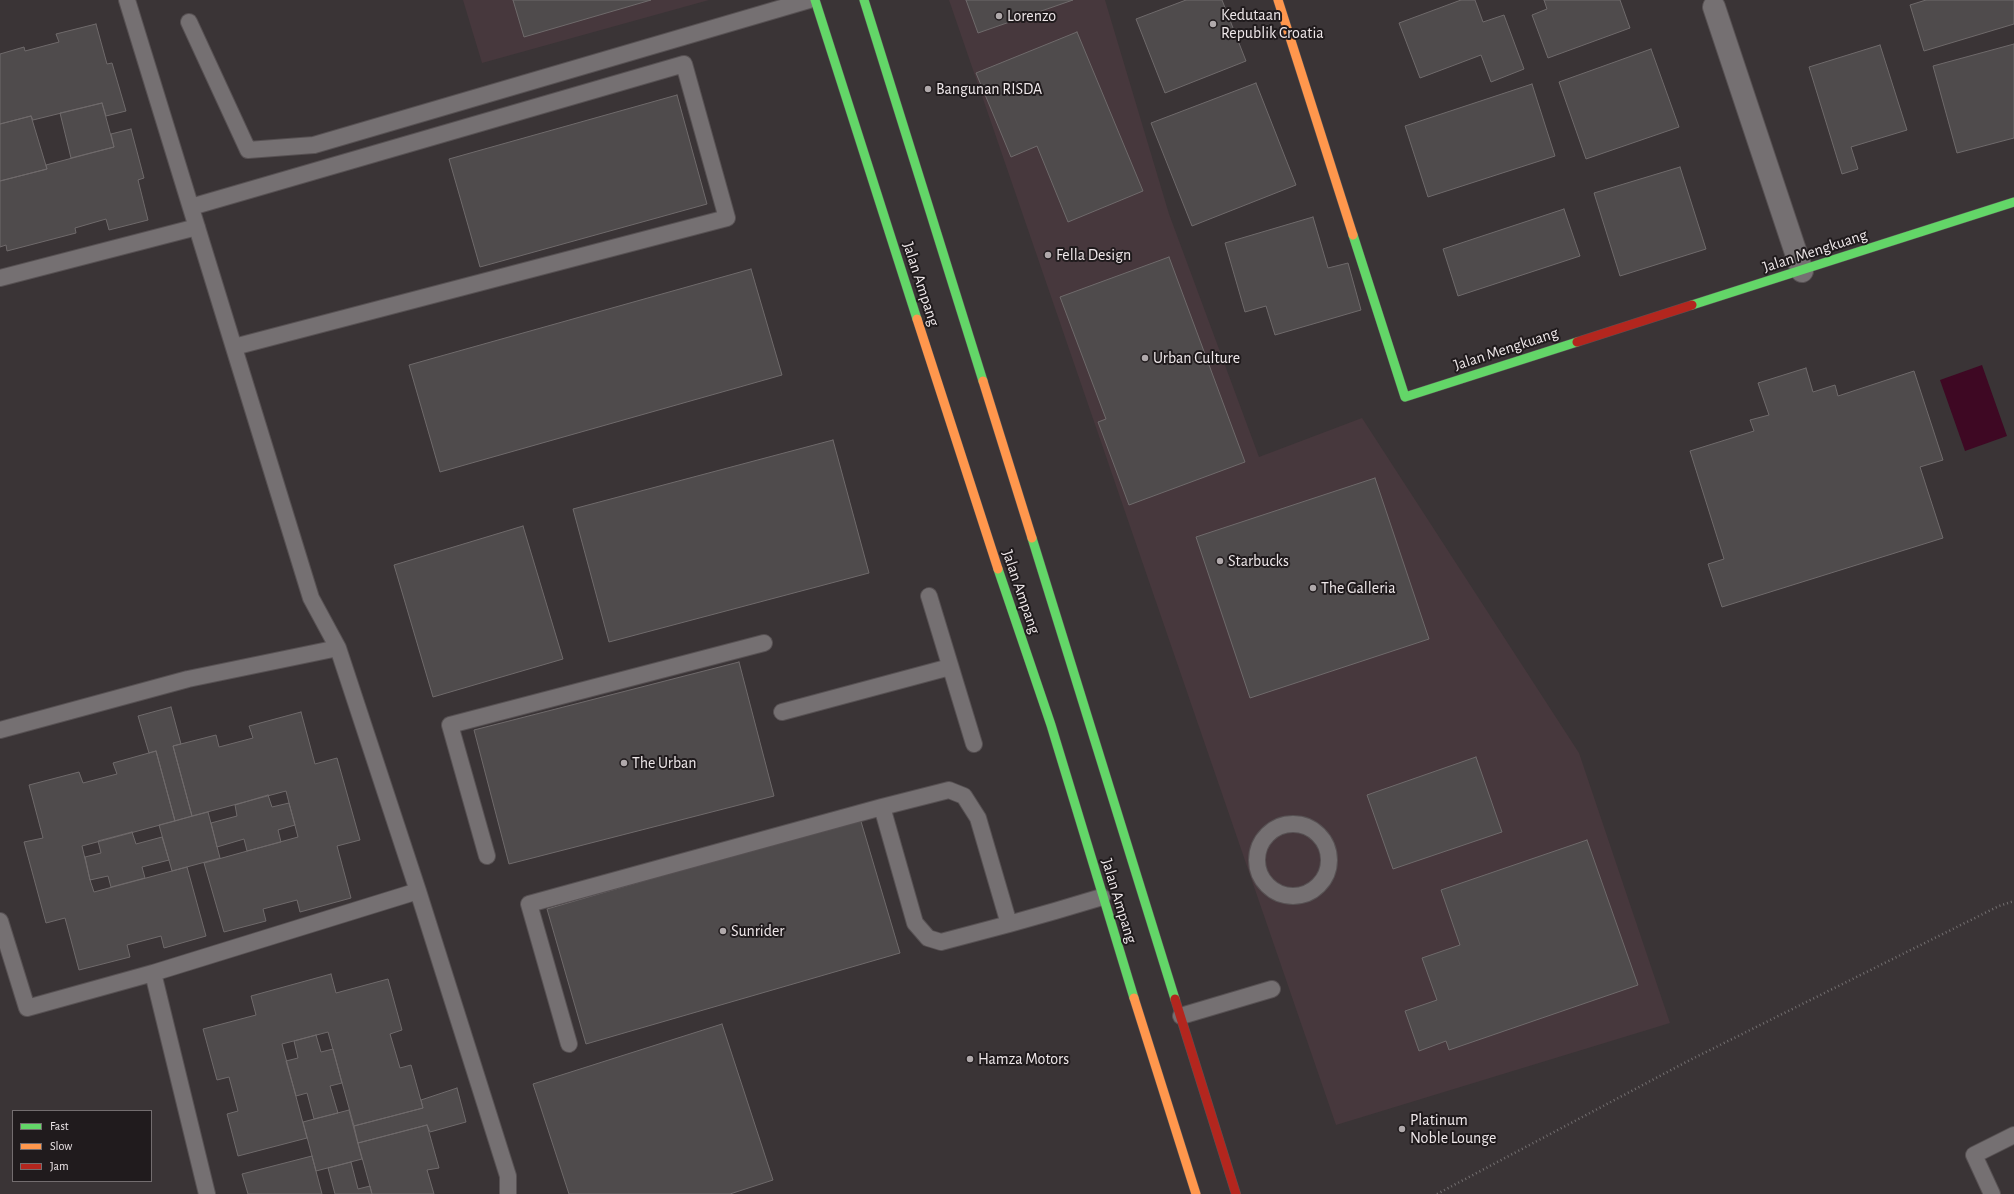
<!DOCTYPE html>
<style>
body{margin:0}
#map{position:relative;width:2014px;height:1194px;overflow:hidden;background:#3a3436;font-family:"Alegreya Sans",sans-serif}
canvas{display:block}
.legend{position:absolute;left:12px;top:1110px;width:140px;height:72px;box-sizing:border-box;background:#201b1d;border:1px solid #736d6f;margin:0;padding:5px 7px;list-style:none;font-size:12px;color:#efe8ea}
.legend li{display:flex;align-items:center;gap:8px;height:20px}
.legend b{width:20px;border:1px solid #736d6f}
</style>
<div id="map">
<canvas width="2014" height="1194"></canvas>
<ul class="legend">
<li><b style="height:5px;background:#63d668"></b>Fast</li>
<li><b style="height:5px;background:#ff974d"></b>Slow</li>
<li><b style="height:5px;background:#b3261e"></b>Jam</li>
</ul>
</div>
<script>
const context = document.querySelector('canvas').getContext('2d');
context.lineJoin = 'round';
function fill(path, color) { context.fillStyle = color; context.fill(path, 'evenodd'); }
const toPath = rows => new Path2D(rows.map(r => 'M' + r).join(''));
function stroke(path, color, width, dash) { context.strokeStyle = color; context.lineWidth = width; context.lineCap = dash ? 'butt' : 'round'; context.setLineDash(dash || []); context.stroke(path); }
function label(font, color, halo, rows, align = 'center') {
  context.font = font + ' "Alegreya Sans",sans-serif'; context.lineWidth = 4; context.setLineDash([]); context.textBaseline = 'middle'; context.strokeStyle = halo; context.fillStyle = color; for (const [text, x, y, turn = 0] of rows) {
    context.save(); context.translate(x, y); context.rotate((+turn || 0) * Math.PI / 180); context.textAlign = isNaN(turn) ? turn : align; if (halo) context.strokeText(text, 0, 0); context.fillText(text, 0, 0); context.restore();
  }
}
fill(toPath([
 [463,0,709,0,482,63],
 [949,0,1105,0,1169,214,1259,457,1362,418,1579,753,1670,1023,1336,1125]
]), '#47383d');
fill(toPath([
 [1982,365,2007,436,1965,451,1940,380]
]), '#3e0823');
const building = toPath([
 [513,0,651,0,524,37,513,0],
 [966,0,1073,0,978,33,966,0],
 [1186,0,1222,0,1246,61,1165,93,1136,19,1186,0],
 [1461,0,1475,0,1483,22,1504,15,1524,69,1491,82,1481,55,1420,78,1399,23,1461,0],
 [1544,0,1620,0,1630,28,1548,58,1532,15,1547,9,1544,0],
 [1926,0,2014,0,2014,24,1924,51,1910,5,1926,0],
 [96,24,107,64,112,63,126,111,106,116,102,103,33,120,31,116,0,124,0,54,24,47,25,51,59,42,56,34,96,24],
 [1077,32,1143,191,1068,222,1037,146,1011,157,976,73,1077,32],
 [2014,44,2014,138,1957,153,1933,66,2014,44],
 [1880,45,1907,130,1851,147,1858,169,1842,174,1809,67,1880,45],
 [1651,49,1679,127,1586,159,1559,82,1651,49],
 [1256,83,1296,185,1192,226,1151,123,1256,83],
 [1532,84,1555,156,1428,197,1405,126,1532,84],
 [677,95,707,204,480,267,449,159,677,95],
 [102,103,114,147,71,158,60,113,102,103],
 [31,116,47,169,0,181,0,124,31,116],
 [131,129,144,178,138,180,148,220,109,230,106,219,75,228,76,233,7,251,6,245,0,247,0,181,47,169,46,165,114,147,111,134,131,129],
 [1680,167,1706,249,1620,276,1594,193,1680,167],
 [1564,209,1580,256,1458,296,1443,249,1564,209],
 [1313,217,1328,268,1348,263,1361,310,1275,335,1266,306,1245,312,1225,243,1313,217],
 [1169,257,1245,462,1129,505,1098,422,1106,419,1060,297,1169,257],
 [751,269,782,375,440,472,409,365,751,269],
 [1806,368,1813,392,1835,385,1838,396,1914,371,1943,460,1920,467,1943,538,1722,607,1708,564,1724,559,1690,451,1754,431,1750,420,1769,415,1758,383,1806,368],
 [833,440,869,573,609,642,573,509,833,440],
 [1375,478,1429,639,1250,698,1196,537,1375,478],
 [523,526,563,659,433,697,394,565,523,526],
 [739,662,774,796,509,864,474,730,739,662],
 [171,707,181,744,173,746,192,816,175,821,156,751,149,753,138,716,171,707],
 [301,712,315,764,337,758,360,840,337,846,351,898,300,912,297,900,263,909,266,921,224,932,204,863,298,837,289,803,286,791,192,816,173,746,216,735,219,747,253,738,249,726,301,712],
 [156,751,175,821,82,846,90,880,94,892,187,867,206,936,164,948,161,936,127,945,130,957,79,970,65,918,46,923,24,842,43,838,29,785,79,772,83,783,117,774,113,763,156,751],
 [1476,757,1502,832,1393,869,1367,795,1476,757],
 [268,795,272,807,289,803,295,825,278,830,281,842,247,851,244,839,217,847,211,823,237,816,235,805,268,795],
 [208,812,220,858,172,871,159,825,208,812],
 [860,818,900,953,586,1044,547,909,860,818],
 [132,832,136,844,162,837,169,860,142,867,145,878,111,887,108,876,90,880,85,857,101,853,98,841,132,832],
 [1587,840,1638,985,1449,1050,1446,1041,1419,1051,1405,1011,1437,1000,1422,958,1460,945,1441,890,1587,840],
 [331,974,336,993,388,979,402,1030,390,1034,400,1068,411,1065,423,1108,354,1126,328,1032,282,1044,307,1138,238,1156,227,1114,238,1111,229,1077,217,1080,203,1029,256,1015,251,996,331,974],
 [722,1024,773,1180,730,1194,569,1194,533,1084,722,1024],
 [316,1035,321,1052,333,1049,342,1083,330,1086,338,1113,314,1119,307,1093,296,1096,286,1061,298,1058,294,1041,316,1035],
 [457,1088,466,1122,430,1132,427,1125,358,1143,354,1126,423,1108,421,1100,457,1088],
 [349,1110,362,1159,316,1171,303,1122,349,1110],
 [427,1125,439,1168,427,1170,434,1194,372,1194,358,1143,427,1125],
 [312,1156,322,1194,248,1194,242,1174,312,1156],
 [351,1162,358,1189,370,1186,372,1194,335,1194,328,1168,351,1162]
]);
fill(building, '#4f4b4c');
stroke(building, '#6f6a6b', 1);
const lane = toPath([
 [127,0,311,598,338,648,418,891,508,1176,508,1194],
 [189,22,248,150,314,145,809,0],
 [191,207,684,64,727,218,234,347],
 [0,278,197,227],
 [929,596,974,744],
 [782,712,950,667],
 [0,730,188,679,338,648],
 '1257 860a36 36 0 1 1 72 0a36 36 0 1 1-72 0Z',
 [487,856,450,725,764,643],
 [0,921,27,1008,153,973,207,1194],
 [1009,924,978,818,964,796,949,790,882,807,915,923,928,938,941,942,1009,924,1055,911,1102,897],
 [153,973,418,891],
 [1181,1016,1272,989],
 [569,1044,529,904,882,807],
 [1992,1194,1974,1155,2014,1135]
]);
const street = toPath([
 [1714,7,1802,271]
]);
const fast = toPath([
 [815,0,917,319],
 [864,0,983,381],
 [1353,235,1405,397,1577,342],
 [1692,305,2014,202],
 [1032,538,1175,999],
 [998,569,1051,725,1134,998]
]);
const slow = toPath([
 [1278,0,1353,235],
 [917,319,998,569],
 [983,381,1032,538],
 [1134,998,1196,1194]
]);
const jam = toPath([
 [1577,342,1692,305],
 [1175,999,1236,1194]
]);
stroke(lane, '#575153', 18);
stroke(street, '#575153', 24);
stroke(fast, '#575153', 10);
stroke(slow, '#575153', 10);
stroke(jam, '#575153', 10);
stroke(toPath([
 [1437,1194,1690,1060,1999,906,2014,901]
]), '#747071', 2.5, [1, 3]);
stroke(lane, '#757072', 16);
stroke(street, '#757072', 22);
stroke(fast, '#63d668', 9);
stroke(slow, '#ff974d', 9);
stroke(jam, '#b3261e', 9);
for (const [x, y, r, color] of [
 [999,16,4,"#b0a9ab"],
 [1213,24,4,"#b0a9ab"],
 [928,89,4,"#b0a9ab"],
 [1048,255,4,"#b0a9ab"],
 [1145,358,4,"#b0a9ab"],
 [1220,561,4,"#b0a9ab"],
 [1313,588,4,"#b0a9ab"],
 [624,763,4,"#b0a9ab"],
 [723,931,4,"#b0a9ab"],
 [970,1059,4,"#b0a9ab"],
 [1402,1129,4,"#b0a9ab"]
]) { const dot = new Path2D(); dot.arc(x, y, r, 0, 2 * Math.PI); context.fillStyle = color; context.fill(dot); stroke(dot, '#201b1d', 1.5); }
label('16px', '#efe8ea', '#201b1d', [
 ["Kedutaan",1221,15],
 ["Republik Croatia",1221,33],
 ["Lorenzo",1007,16],
 ["Bangunan RISDA",936,89],
 ["Fella Design",1056,255],
 ["Urban Culture",1153,358],
 ["Starbucks",1228,561],
 ["The Galleria",1321,588],
 ["The Urban",632,763],
 ["Sunrider",731,931],
 ["Hamza Motors",978,1059],
 ["Platinum",1410,1120],
 ["Noble Lounge",1410,1138]
], 'left');
label('16px', '#efe8ea', '#201b1d', [
 ["Jalan Mengkuang",1815,251,-18],
 ["Jalan Ampang",921,284,72],
 ["Jalan Mengkuang",1506,349,-18],
 ["Jalan Ampang",1021,592,71],
 ["Jalan Ampang",1119,901,73]
]);
</script>
